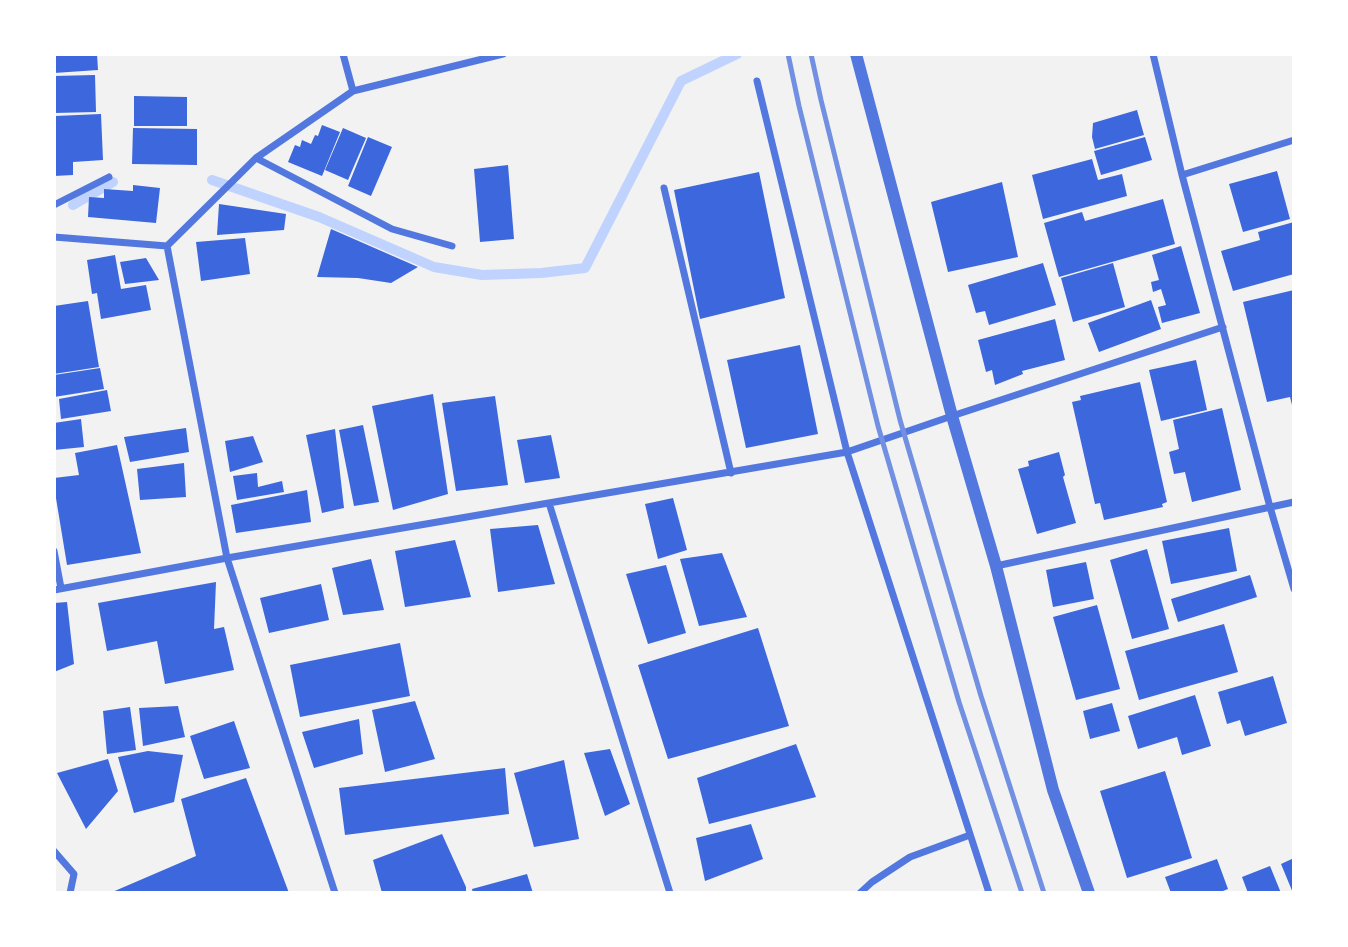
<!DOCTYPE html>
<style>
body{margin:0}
#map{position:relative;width:1348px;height:947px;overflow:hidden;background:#f2f2f2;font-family:Commissioner,sans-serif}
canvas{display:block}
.frame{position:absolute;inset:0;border:56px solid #fff;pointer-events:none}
</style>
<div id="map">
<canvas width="1348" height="947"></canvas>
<div class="frame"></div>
</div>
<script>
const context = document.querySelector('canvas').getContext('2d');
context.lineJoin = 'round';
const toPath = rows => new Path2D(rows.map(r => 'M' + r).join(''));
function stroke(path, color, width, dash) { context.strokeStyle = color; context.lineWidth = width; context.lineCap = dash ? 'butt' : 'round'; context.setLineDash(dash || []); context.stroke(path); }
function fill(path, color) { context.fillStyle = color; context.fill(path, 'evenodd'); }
stroke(toPath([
 [212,180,319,217,434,267,482,275,541,273,585,268,681,81,737,54],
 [73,205,113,182]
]), '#bfd3fe', 10);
fill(toPath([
 [54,54,97,54,98,70,54,73],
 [95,75,96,112,54,113,54,76],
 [134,96,187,97,187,126,134,126],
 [1137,110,1144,135,1095,149,1092,137,1093,123],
 [101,114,103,160,73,162,73,175,54,176,55,116],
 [322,125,340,132,322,176,288,162,295,145,300,147,302,140,311,144,315,135,318,136],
 [133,128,197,129,197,165,132,164],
 [343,128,366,138,348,180,325,170],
 [368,137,392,147,371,196,348,186],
 [1145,137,1152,160,1101,175,1094,151],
 [1092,159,1098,180,1122,174,1127,196,1043,219,1032,175],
 [508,165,514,239,480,242,474,169],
 [1277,171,1290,219,1243,232,1229,184],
 [759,172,785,298,700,319,674,190],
 [1002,182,1018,257,948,272,931,202],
 [133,185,160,188,156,223,88,217,89,197,104,198,104,189,133,191],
 [1163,199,1175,244,1059,277,1044,223,1082,212,1085,221],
 [219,204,286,214,284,230,217,235],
 [1294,222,1294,274,1233,291,1221,251,1260,240,1258,232],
 [331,229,418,267,391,283,358,278,317,277],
 [245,238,250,274,201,281,196,242],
 [1181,246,1200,313,1162,323,1158,307,1166,305,1161,289,1153,292,1151,282,1159,280,1152,255],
 [115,255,121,289,146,285,151,310,101,319,97,293,92,294,87,260],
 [146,258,159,280,125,284,120,262],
 [1043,263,1056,305,989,325,985,311,976,313,968,285],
 [1113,263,1125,307,1073,322,1061,278],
 [1294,290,1294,409,1293,409,1290,397,1267,402,1243,302],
 [1151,300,1161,329,1099,352,1088,323],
 [88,301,99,367,54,374,54,306],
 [1055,319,1065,360,1022,371,1023,374,995,385,992,370,986,372,978,340],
 [800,345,818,434,746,448,727,360],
 [1196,360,1207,410,1161,421,1149,370],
 [100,368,104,389,54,397,54,375],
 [1140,382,1167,502,1162,504,1163,507,1104,520,1100,503,1095,504,1072,402,1081,400,1080,396],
 [107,390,111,411,61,419,59,399],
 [433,394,448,494,393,510,372,406],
 [495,396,508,485,456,491,442,403],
 [1222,408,1241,490,1192,502,1185,472,1174,474,1169,452,1179,449,1173,420],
 [81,419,84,447,54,450,54,423],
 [363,425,379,502,354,506,339,430],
 [186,428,189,452,130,462,124,437],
 [335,429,344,508,322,513,306,435],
 [551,435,560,478,525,483,517,440],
 [253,436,263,462,230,472,225,441],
 [117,445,141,553,67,565,54,486,54,478,79,475,75,453],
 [1059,452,1065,475,1063,477,1076,523,1037,534,1018,469,1029,466,1028,461],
 [184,463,186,497,140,500,137,469],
 [257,473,258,487,282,481,284,492,237,500,233,476],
 [307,490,311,522,236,533,231,505],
 [673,498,687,550,658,559,645,504],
 [538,525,555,584,498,592,490,529],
 [1229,528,1237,571,1171,584,1162,541],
 [455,540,471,597,405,607,395,551],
 [1147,549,1169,629,1132,639,1110,560],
 [722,553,747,617,699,626,680,559],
 [371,559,384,610,343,615,332,568],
 [1086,562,1094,599,1053,607,1046,570],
 [666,565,686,633,648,644,626,574],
 [1250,575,1257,597,1178,622,1171,599],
 [216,582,214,629,224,627,234,670,165,684,157,641,107,651,98,603],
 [321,584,329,620,269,633,260,598],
 [67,602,74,664,54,672,54,603],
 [1097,605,1120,689,1076,700,1053,617],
 [1224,624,1238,672,1139,700,1125,651],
 [758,628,789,726,668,759,638,665],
 [400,643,410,696,300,717,290,665],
 [1273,676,1287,723,1245,736,1240,720,1227,724,1218,692],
 [1195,695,1211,746,1182,755,1177,737,1138,749,1128,716],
 [415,701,435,759,385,772,372,710],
 [1112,703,1120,731,1090,739,1083,711],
 [178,706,185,737,143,746,139,708],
 [130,707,136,750,107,754,103,711],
 [359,719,363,754,314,768,302,732],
 [234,721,250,768,204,779,190,736],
 [796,744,816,797,709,824,697,778],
 [610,749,630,804,605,816,584,753],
 [148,751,183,755,174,802,134,813,118,757],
 [108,759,118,791,86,829,57,773],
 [564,760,579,839,534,847,514,773],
 [505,768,509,814,345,835,339,788],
 [1165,771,1192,858,1127,878,1100,791],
 [246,778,289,893,110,893,196,856,181,799],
 [751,824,763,859,705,881,696,838],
 [442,834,466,887,466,893,382,893,373,860],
 [1294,858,1294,893,1293,893,1281,864],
 [1217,859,1228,889,1218,893,1171,893,1165,877],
 [1270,866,1281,893,1248,893,1242,877],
 [527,874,533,893,473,893,472,889]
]), '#3d67dc');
stroke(toPath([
 [343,54,353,91],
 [1153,54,1182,175,1270,507,1294,589],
 [757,81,847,452,989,893],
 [256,158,392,229,452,246],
 [1182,175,1294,140],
 [664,188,731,473],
 [54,205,109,177],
 [54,237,167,246,256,158,353,91,503,54],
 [167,246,227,558,335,893],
 [549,503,670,893],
 [54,551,61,588],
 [996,566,1294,502],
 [54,590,227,558,847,452,952,416,1223,327],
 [54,851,74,874,70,893],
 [860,893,872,882,910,857,970,835]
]), '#5277de', 7);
stroke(toPath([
 [856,54,952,416,996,566,1053,790,1089,893]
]), '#5277de', 12);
stroke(toPath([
 [788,54,799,106,878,426,959,702,1022,893],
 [811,54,821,100,900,420,981,696,1044,893]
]), '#7290e2', 5);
</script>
